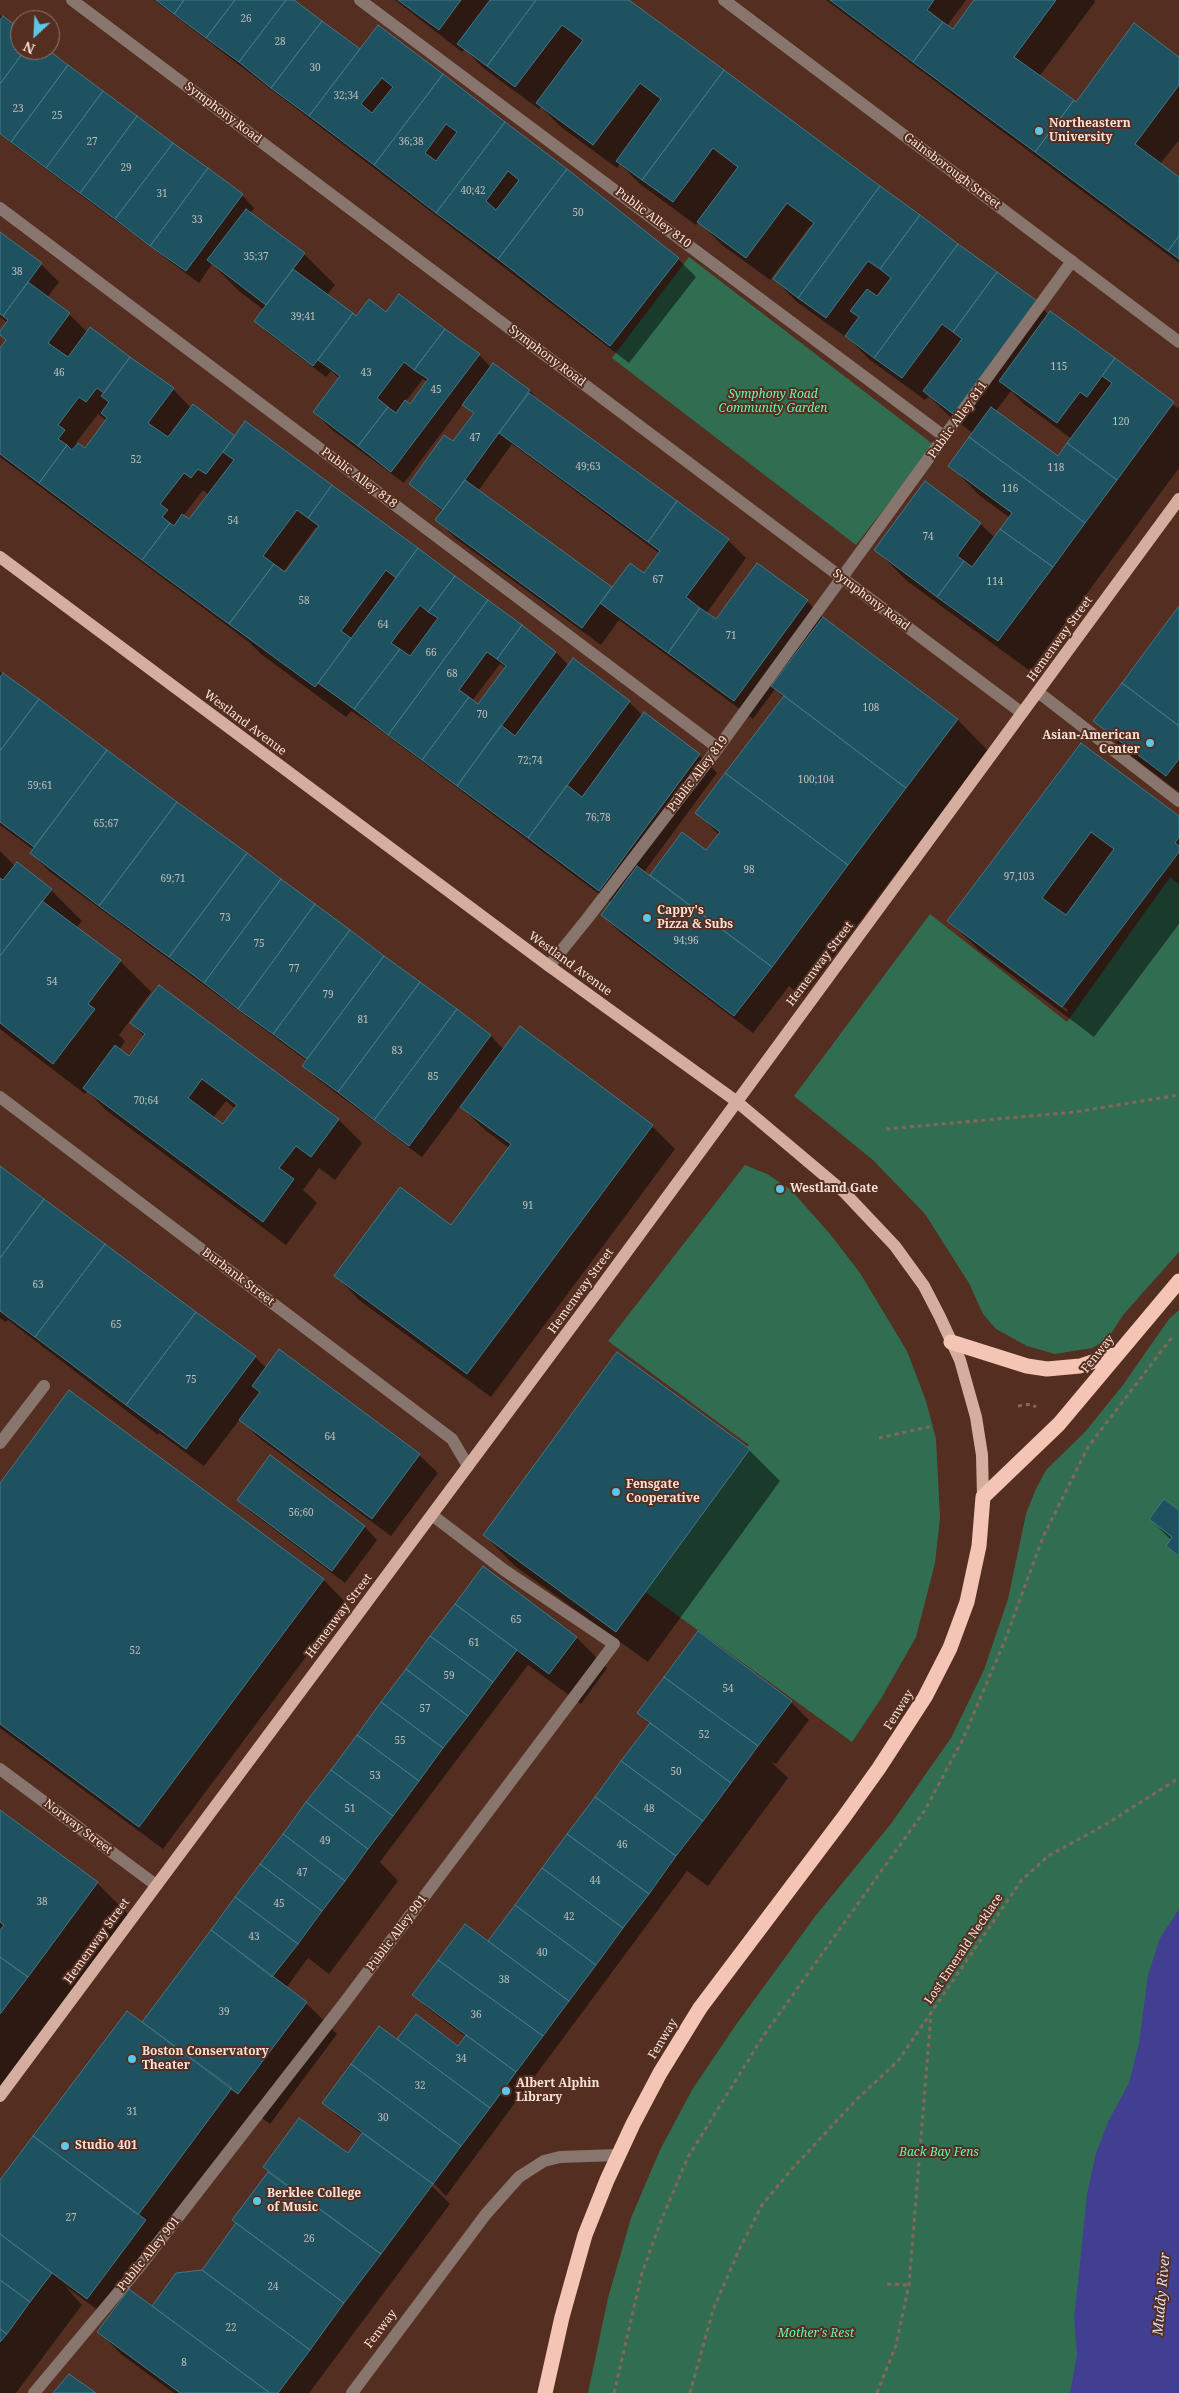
<!DOCTYPE html>
<style>
body{margin:0}
#map{position:relative;width:1179px;height:2393px;overflow:hidden;background:#542f21;font-family:"Noto Serif",serif}
canvas{display:block}
.north{position:absolute;left:10px;top:10px;width:50px;height:50px;box-sizing:border-box;background:#542f21;border:1px solid #96766a;border-radius:50%;rotate:205deg;font-size:14px;font-weight:700;line-height:20px;text-align:center;color:#f9e1d8}
.north::after{content:'';display:block;margin:auto;width:18px;height:22px;background:#5cc7e8;clip-path:polygon(50% 0,100% 100%,50% 72%,0 100%)}
</style>
<div id="map">
<canvas width="1179" height="2393"></canvas>
<div class="north">N</div>
</div>
<script>
const context = document.querySelector('canvas').getContext('2d');
context.lineJoin = 'round';
function fill(path, color) { context.fillStyle = color; context.fill(path, 'evenodd'); }
const toPath = rows => new Path2D(rows.map(r => 'M' + r).join(''));
function stroke(path, color, width, dash) { context.strokeStyle = color; context.lineWidth = width; context.lineCap = dash ? 'butt' : 'round'; context.setLineDash(dash || []); context.stroke(path); }
function label(font, color, halo, rows, align = 'center') {
  context.font = font + ' "Noto Serif",serif'; context.lineWidth = 4; context.setLineDash([]); context.textBaseline = 'middle'; context.strokeStyle = halo; context.fillStyle = color; for (const [text, x, y, turn = 0] of rows) {
    context.save(); context.translate(x, y); context.rotate((+turn || 0) * Math.PI / 180); context.textAlign = isNaN(turn) ? turn : align; if (halo) context.strokeText(text, 0, 0); context.fillText(text, 0, 0); context.restore();
  }
}
fill(toPath([
 [689,257,934,445,856,545,612,358],
 [1170,877,1179,884,1179,1252,1123,1315,1107,1340,1092,1348,1055,1354,1027,1346,996,1329,983,1314,969,1283,925,1214,873,1160,794,1096,930,914,1067,1022],
 [745,1165,767,1174,791,1190,830,1234,860,1273,907,1351,926,1401,936,1439,940,1518,935,1563,916,1637,882,1697,852,1742,641,1589,749,1445,608,1341],
 [1179,1310,1179,2393,588,2393,608,2298,631,2218,660,2150,692,2090,735,2026,817,1914,890,1825,951,1738,984,1670,1008,1599,1026,1514,1035,1491,1046,1470,1085,1432,1123,1385,1169,1319]
]), '#316e51');
fill(toPath([
 [1179,1909,1179,2393,1070,2393,1077,2355,1074,2318,1078,2282,1087,2194,1096,2153,1109,2120,1129,2083,1139,2043,1148,1975,1160,1938]
]), '#423f92');
fill(toPath([
 [154,0,292,0,360,51,678,259,696,277,629,363],
 [395,0,627,0,1036,302,1049,315,1179,409,1179,468,1030,671,907,581,876,550,925,483,981,524,995,538,1010,518,980,496,950,465,973,433,948,415,929,396,925,400,870,360,850,340,797,302,774,279,813,227,810,226,770,280,722,245,699,222,696,225,640,184,620,164,617,168,561,127,541,107,539,109,482,67,465,49,462,52],
 [1011,391,1024,404,1072,439,1058,458,995,412],
 [826,0,966,0,947,26,953,31,976,0,1094,0,1095,2,1039,77,1076,104,1179,58,1179,140,1160,164,1179,178,1179,263],
 [0,15,20,30,20,50,47,50,242,195,254,208,250,214,304,254,335,285,327,295,357,318,386,314,479,355,491,367,494,364,530,391,542,404,728,540,746,558,706,614,716,621,757,565,807,601,825,620,958,720,988,751,803,997,789,986,753,1033,621,933,602,915,611,903,373,725,351,711,346,717,261,654,249,642,0,457,0,350,7,341,0,333,8,323,0,317,0,234,41,264,59,282,47,298,69,314,87,332,173,389,191,408,556,652,569,666,573,660,629,702,643,716,644,714,699,755,717,773,644,872,650,877,682,834,706,852,719,835,697,813,784,698,775,689,753,719,619,620,601,645,455,538,437,520,443,512,410,484,453,443,474,414,463,404,404,483,332,430,314,412,340,379,331,371,326,377,268,333,255,321,264,310,239,291,212,264,199,283,0,135],
 [423,379,427,382,410,406,405,402],
 [98,414,107,421,85,450,76,443],
 [512,444,660,554,644,575,613,589,478,491],
 [203,490,209,495,190,521,183,516],
 [316,527,319,529,285,574,283,572],
 [500,664,506,668,478,706,472,701],
 [1179,609,1179,792,1126,752,1095,721],
 [0,672,491,1036,504,1050,652,1126,675,1149,491,1397,359,1300,336,1276,451,1227,509,1148,485,1130,460,1106,422,1157,316,1078,304,1066,307,1061,50,872,31,853,34,850,0,825],
 [1081,744,1179,818,1179,924,1094,1037,980,951,949,921],
 [982,945,1068,1010,1067,1012,982,948],
 [0,851,15,866,51,890,82,921,76,928,120,961,151,992,119,1035,125,1041,119,1050,130,1058,145,1037,131,1023,159,986,339,1120,362,1143,335,1180,319,1168,303,1190,317,1203,286,1245,107,1111,87,1091,85,1094,0,1029],
 [226,1101,236,1109,223,1126,213,1118],
 [0,1167,255,1357,267,1369,419,1455,438,1473,391,1536,259,1438,240,1419,204,1466,159,1433,158,1435,8,1320,6,1322,0,1318],
 [749,1450,780,1481,648,1662,515,1566,484,1535],
 [271,1457,365,1527,377,1540,345,1583,251,1512,239,1500],
 [0,1485,323,1579,346,1603,163,1849,0,1728],
 [1179,1511,1179,1557,1168,1546,1171,1540,1150,1519],
 [483,1568,577,1638,607,1668,581,1704,528,1665,380,1862,398,1881,329,1974,308,1958,286,1988,306,2003,337,2034,270,2124,254,2112,106,2316,65,2286,82,2305,16,2393,0,2393,0,2182,148,2029],
 [791,1702,809,1720,776,1764,771,1762,788,1778,708,1886,687,1871,446,2196,431,2181,431,2185,450,2204,309,2393,174,2393,122,2355,99,2332,157,2312,202,2271,238,2224,234,2220,270,2172,264,2167,348,2155,363,2135,336,2115,324,2103,398,2041,416,2016,458,2047,466,2037,426,2007,414,1995,488,1942,650,1724,639,1713],
 [0,1811,97,1883,128,1914,0,2087]
]), '#0007');
const building = toPath([
 [156,0,184,0,174,14,156,0],
 [184,0,235,0,206,38,174,14,184,0],
 [235,0,286,0,239,62,206,38,235,0],
 [286,0,294,0,322,21,271,88,239,62,286,0],
 [398,0,461,0,439,30,398,0],
 [490,0,536,0,487,66,457,44,490,0],
 [536,0,629,0,724,70,642,180,616,161,661,99,640,83,593,145,536,103,583,40,562,25,515,87,487,66,536,0],
 [830,0,934,0,927,10,943,22,913,62,830,0],
 [974,0,1056,0,1014,57,1074,100,1035,152,913,62,943,22,953,29,974,0],
 [3,16,20,29,20,50,25,50,0,84,0,20,3,16],
 [322,21,360,49,309,116,271,88,322,21],
 [1134,23,1179,57,1179,85,1135,144,1179,177,1179,236,1168,251,1035,152,1074,100,1076,102,1134,23],
 [378,25,443,74,374,165,309,116,378,25],
 [382,78,393,87,372,113,361,104,382,78],
 [25,50,48,50,68,65,11,142,0,134,0,84,25,50],
 [68,65,103,91,46,168,11,142,68,65],
 [724,70,880,186,798,298,773,279,814,223,787,203,746,258,697,222,738,167,713,148,673,202,642,180,724,70],
 [443,74,505,122,436,213,374,165,443,74],
 [446,124,457,132,436,161,425,153,446,124],
 [103,91,137,116,80,193,46,168,103,91],
 [137,116,173,143,115,219,80,193,137,116],
 [505,122,567,169,498,259,436,213,505,122],
 [508,171,519,180,496,210,486,201,508,171],
 [173,143,208,168,150,246,115,219,173,143],
 [208,168,243,194,186,271,150,246,208,168],
 [567,169,679,258,610,346,498,259,567,169],
 [880,186,920,215,880,269,868,261,826,318,798,298,880,186],
 [246,209,305,253,266,305,207,260,246,209],
 [920,215,958,244,874,358,845,336,859,317,850,311,867,289,877,296,891,278,880,269,920,215],
 [0,232,42,263,3,316,0,314,0,232],
 [1179,236,1179,259,1168,251,1179,236],
 [958,244,997,272,953,332,942,324,902,378,874,358,958,244],
 [293,269,353,313,313,366,254,321,293,269],
 [997,272,1037,301,953,414,923,391,962,339,953,332,997,272],
 [28,282,70,313,48,343,68,357,90,327,130,357,104,393,97,388,86,402,79,397,58,425,65,430,58,439,67,445,39,483,0,454,0,348,6,340,0,335,0,331,8,320,3,316,28,282],
 [399,294,445,329,414,370,404,362,377,398,388,407,358,446,313,412,340,376,318,360,353,313,356,316,369,299,386,312,399,294],
 [1050,311,1115,358,1087,397,1080,392,1057,423,999,381,1050,311],
 [445,329,480,354,391,472,358,446,388,407,396,413,405,400,410,404,428,379,414,370,445,329],
 [130,357,174,388,148,423,168,437,193,404,235,436,206,474,198,469,191,478,184,473,160,504,168,510,162,517,170,523,142,560,39,483,67,445,72,450,78,443,85,448,107,418,101,413,109,402,101,396,130,357],
 [1115,358,1174,402,1117,480,1067,443,1112,383,1102,376,1115,358],
 [493,363,530,390,443,510,409,484,444,435,453,441,474,413,462,405,493,363],
 [529,393,677,501,648,542,499,433,529,393],
 [991,407,1058,456,1067,443,1117,480,1085,523,969,437,991,407],
 [245,421,332,485,308,518,297,510,263,556,274,564,229,624,142,560,170,523,174,526,182,514,189,519,234,460,223,452,245,421],
 [969,437,1085,523,1053,567,1000,529,1012,513,948,466,969,437],
 [465,480,612,587,582,628,435,520,465,480],
 [925,481,981,523,957,556,964,561,937,597,874,550,925,481],
 [332,485,418,548,396,578,386,570,341,631,351,638,315,687,229,624,274,564,285,572,319,526,308,518,332,485],
 [677,501,729,539,686,597,700,608,668,653,600,603,630,563,644,573,660,551,648,542,677,501],
 [1000,529,1053,567,998,641,937,597,964,561,972,567,1000,529],
 [418,548,455,576,428,612,420,605,391,643,400,649,354,709,318,683,418,548],
 [757,563,808,600,734,701,668,653,700,608,716,619,757,563],
 [455,576,488,600,388,735,354,709,400,649,410,656,438,618,428,612,455,576],
 [488,600,522,625,497,659,487,652,459,690,469,697,422,760,388,735,488,600],
 [1179,606,1179,726,1122,683,1179,606],
 [823,617,958,719,906,788,771,686,823,617],
 [522,625,556,652,457,786,422,760,469,697,478,704,506,666,497,659,522,625],
 [573,658,630,701,528,838,457,786,501,725,515,736,573,658],
 [3,673,39,699,0,751,0,677,3,673],
 [1122,683,1179,726,1179,759,1166,776,1093,721,1122,683],
 [784,696,906,788,848,865,725,773,784,696],
 [39,699,107,750,34,847,0,822,0,751,39,699],
 [644,712,700,754,599,891,528,838,567,785,582,797,644,712],
 [1081,743,1179,816,1179,837,1175,843,1179,846,1179,852,1062,1007,947,921,1081,743],
 [1091,832,1114,849,1066,915,1042,898,1091,832],
 [107,750,177,802,99,906,30,853,107,750],
 [725,773,848,865,772,967,650,875,682,832,706,850,720,832,695,813,725,773],
 [177,802,247,853,169,957,99,906,177,802],
 [247,853,281,879,204,983,169,957,247,853],
 [17,862,52,889,0,956,0,878,3,880,17,862],
 [637,866,772,967,734,1016,601,915,637,866],
 [281,879,315,904,238,1009,204,983,281,879],
 [42,901,121,960,88,1004,95,1009,53,1064,0,1023,0,956,42,901],
 [315,904,350,930,273,1034,238,1009,315,904],
 [350,930,384,956,307,1059,273,1034,350,930],
 [384,956,420,982,338,1092,302,1066,384,956],
 [420,982,457,1009,374,1120,338,1092,420,982],
 [159,985,339,1119,311,1157,296,1146,279,1168,294,1179,263,1222,83,1088,115,1045,129,1056,145,1034,130,1023,159,985],
 [202,1079,237,1105,223,1124,188,1098,202,1079],
 [457,1009,491,1035,409,1146,374,1120,457,1009],
 [520,1026,653,1125,467,1374,334,1276,400,1187,451,1225,511,1144,460,1107,520,1026],
 [0,1166,44,1199,0,1258,0,1166],
 [44,1199,105,1244,35,1337,0,1311,0,1258,44,1199],
 [105,1244,196,1312,126,1405,35,1337,105,1244],
 [196,1312,256,1356,186,1449,126,1405,196,1312],
 [279,1349,420,1454,372,1519,239,1420,260,1392,252,1386,279,1349],
 [617,1352,750,1449,616,1632,483,1535,617,1352],
 [69,1390,324,1579,139,1827,0,1724,0,1483,69,1390],
 [270,1455,365,1526,332,1571,237,1500,270,1455],
 [1164,1499,1179,1510,1179,1556,1166,1546,1172,1537,1149,1519,1164,1499],
 [483,1566,577,1637,549,1674,455,1604,483,1566],
 [455,1604,517,1650,493,1682,430,1636,455,1604],
 [698,1631,792,1701,758,1746,664,1677,698,1631],
 [430,1636,493,1682,468,1716,406,1669,430,1636],
 [406,1669,468,1716,443,1748,381,1702,406,1669],
 [664,1677,758,1746,731,1783,637,1713,664,1677],
 [381,1702,443,1748,419,1781,357,1735,381,1702],
 [650,1723,731,1783,703,1821,621,1761,650,1723],
 [357,1735,419,1781,393,1816,331,1770,357,1735],
 [621,1761,703,1821,676,1856,595,1797,621,1761],
 [331,1770,393,1816,368,1849,306,1802,331,1770],
 [595,1797,676,1856,649,1894,567,1834,595,1797],
 [306,1802,368,1849,345,1881,283,1834,306,1802],
 [0,1810,98,1882,28,1977,0,1957,0,1930,4,1925,0,1922,0,1810],
 [283,1834,345,1881,322,1911,260,1864,283,1834],
 [567,1834,649,1894,623,1928,542,1868,567,1834],
 [260,1864,322,1911,298,1944,235,1897,260,1864],
 [542,1868,623,1928,596,1965,515,1905,542,1868],
 [235,1897,298,1944,272,1977,211,1930,235,1897],
 [515,1905,596,1965,569,2001,488,1941,515,1905],
 [465,1924,569,2001,543,2036,438,1960,465,1924],
 [211,1930,307,2002,238,2094,142,2022,211,1930],
 [0,1957,28,1977,0,2014,0,1957],
 [438,1960,543,2036,516,2072,412,1995,438,1960],
 [127,2011,232,2088,138,2215,33,2136,127,2011],
 [416,2014,458,2046,466,2035,516,2072,490,2108,397,2039,416,2014],
 [379,2026,490,2108,461,2146,351,2064,379,2026],
 [351,2064,461,2146,433,2184,322,2103,351,2064],
 [299,2118,348,2153,362,2133,433,2184,381,2254,263,2167,299,2118],
 [33,2136,146,2220,87,2299,0,2234,0,2180,33,2136],
 [268,2172,381,2254,344,2303,232,2220,268,2172],
 [236,2223,344,2303,310,2350,202,2270,236,2223],
 [0,2234,52,2273,30,2302,0,2280,0,2234],
 [202,2270,310,2350,278,2393,270,2393,152,2306,176,2273,202,2270],
 [0,2280,30,2302,7,2334,0,2329,0,2280],
 [129,2289,152,2306,270,2393,180,2393,97,2332,129,2289],
 [0,2329,7,2334,0,2342,0,2329],
 [69,2374,96,2393,53,2393,69,2374]
]);
fill(building, '#1f5261');
stroke(building, '#447686', 1);
stroke(toPath([
 [886,1129,1075,1112,1179,1095],
 [1018,1406,1031,1404,1036,1407],
 [879,1438,933,1426],
 [887,2284,909,2285],
 [614,2393,642,2273,661,2221,688,2157,764,2035,925,1810,962,1741,1005,1640,1043,1537,1088,1447,1173,1336],
 [690,2393,713,2310,739,2250,762,2205,791,2170,857,2099,898,2061,1021,1881,1048,1856,1103,1826,1179,1778],
 [877,2393,896,2345,909,2285,931,2014]
]), '#87665a', 3, [4, 4]);
stroke(toPath([
 [72,0,1022,713],
 [360,0,945,437],
 [724,0,1179,342],
 [0,208,718,748],
 [1038,692,1179,801],
 [549,966,587,919,718,748,1072,261],
 [0,1097,452,1439,468,1466],
 [0,1443,44,1386],
 [0,1769,156,1885],
 [34,2393,137,2270,345,2002,614,1644,504,1570,432,1515],
 [352,2393,486,2214,519,2177,544,2161,560,2157,618,2155]
]), '#88756e', 12);
stroke(toPath([
 [0,557,549,966,736,1101,844,1192,895,1246,924,1286,940,1317,960,1360,976,1417,982,1455,983,1497],
 [0,2096,598,1291,1179,499]
]), '#d6aea0', 12);
stroke(toPath([
 [951,1342,1027,1366,1047,1369,1080,1366,1116,1354],
 [545,2393,562,2317,585,2235,607,2180,633,2124,660,2073,700,2008,844,1817,879,1768,925,1697,950,1648,967,1602,979,1546,983,1497,1059,1424,1179,1281]
]), '#f4c5b4', 15);
for (const [x, y, r, color] of [
 [1039,131,5,"#5cc7e8"],
 [1150,743,5,"#5cc7e8"],
 [647,918,5,"#5cc7e8"],
 [780,1189,5,"#5cc7e8"],
 [616,1492,5,"#5cc7e8"],
 [132,2059,5,"#5cc7e8"],
 [506,2091,5,"#5cc7e8"],
 [65,2146,5,"#5cc7e8"],
 [257,2201,5,"#5cc7e8"]
]) { const dot = new Path2D(); dot.arc(x, y, r, 0, 2 * Math.PI); context.fillStyle = color; context.fill(dot); stroke(dot, '#542f21', 2); }
label('10px', '#c2bdba', null, [
 ["26",246,19],
 ["28",280,42],
 ["30",315,68],
 ["32;34",346,96],
 ["23",18,109],
 ["25",57,116],
 ["27",92,142],
 ["36;38",411,142],
 ["29",126,168],
 ["40;42",473,191],
 ["31",162,194],
 ["50",578,213],
 ["33",197,220],
 ["35;37",256,257],
 ["38",17,272],
 ["39;41",303,317],
 ["115",1059,367],
 ["46",59,373],
 ["43",366,373],
 ["45",436,390],
 ["120",1121,422],
 ["47",475,438],
 ["52",136,460],
 ["49;63",588,467],
 ["118",1056,468],
 ["116",1010,489],
 ["54",233,521],
 ["74",928,537],
 ["67",658,580],
 ["114",995,582],
 ["58",304,601],
 ["64",383,625],
 ["71",731,636],
 ["66",431,653],
 ["68",452,674],
 ["108",871,708],
 ["70",482,715],
 ["72;74",530,761],
 ["100;104",816,780],
 ["59;61",40,786],
 ["76;78",598,818],
 ["65;67",106,824],
 ["98",749,870],
 ["97,103",1019,877],
 ["69;71",173,879],
 ["73",225,918],
 ["94;96",686,941],
 ["75",259,944],
 ["77",294,969],
 ["54",52,982],
 ["79",328,995],
 ["81",363,1020],
 ["83",397,1051],
 ["85",433,1077],
 ["70;64",146,1101],
 ["91",528,1206],
 ["63",38,1285],
 ["65",116,1325],
 ["75",191,1380],
 ["64",330,1437],
 ["56;60",301,1513],
 ["65",516,1620],
 ["61",474,1643],
 ["52",135,1651],
 ["59",449,1676],
 ["54",728,1689],
 ["57",425,1709],
 ["52",704,1735],
 ["55",400,1741],
 ["50",676,1772],
 ["53",375,1776],
 ["51",350,1809],
 ["48",649,1809],
 ["49",325,1841],
 ["46",622,1845],
 ["47",302,1873],
 ["44",595,1881],
 ["38",42,1902],
 ["45",279,1904],
 ["42",569,1917],
 ["43",254,1937],
 ["40",542,1953],
 ["38",504,1980],
 ["39",224,2012],
 ["36",476,2015],
 ["34",461,2059],
 ["32",420,2086],
 ["31",132,2112],
 ["30",383,2118],
 ["27",71,2218],
 ["26",309,2239],
 ["24",273,2287],
 ["22",231,2328],
 ["8",184,2363]
]);
label('12px', '#f9e1d8', '#542f21', [
 ["Symphony Road",223,113,37],
 ["Gainsborough Street",952,171,37],
 ["Public Alley 810",653,218,37],
 ["Symphony Road",547,356,37],
 ["Public Alley 811",958,420,-54],
 ["Public Alley 818",359,478,37],
 ["Symphony Road",871,600,37],
 ["Hemenway Street",1060,639,-54],
 ["Westland Avenue",245,723,37],
 ["Public Alley 819",698,774,-53],
 ["Westland Avenue",570,964,36],
 ["Hemenway Street",820,964,-53],
 ["Burbank Street",238,1277,37],
 ["Hemenway Street",581,1291,-54],
 ["Fenway",1098,1354,-51],
 ["Hemenway Street",339,1616,-53],
 ["Fenway",899,1710,-58],
 ["Norway Street",78,1827,37],
 ["Public Alley 901",397,1933,-53],
 ["Hemenway Street",97,1941,-54],
 ["Lost Emerald Necklace",964,1949,-56],
 ["Fenway",663,2039,-59],
 ["Public Alley 901",149,2254,-51],
 ["Fenway",381,2329,-53]
]);
label('bold 12px', '#f9e1d8', '#542f21', [
 ["Northeastern",1049,124],
 ["University",1049,138],
 ["Asian-American",1140,736,"right"],
 ["Center",1140,750,"right"],
 ["Cappy's",657,911],
 ["Pizza & Subs",657,925],
 ["Westland Gate",790,1189],
 ["Fensgate",626,1485],
 ["Cooperative",626,1499],
 ["Boston Conservatory",142,2052],
 ["Theater",142,2066],
 ["Albert Alphin",516,2084],
 ["Library",516,2098],
 ["Studio 401",75,2146],
 ["Berklee College",267,2194],
 ["of Music",267,2208]
], 'left');
label('italic 12px', '#5ff9b4', '#542f21', [
 ["Symphony Road",773,395],
 ["Community Garden",773,409],
 ["Back Bay Fens",939,2153],
 ["Mother's Rest",816,2334]
]);
label('italic 14px', '#dadcf4', '#542f21', [
 ["Muddy River",1162,2294,-85]
]);
</script>
